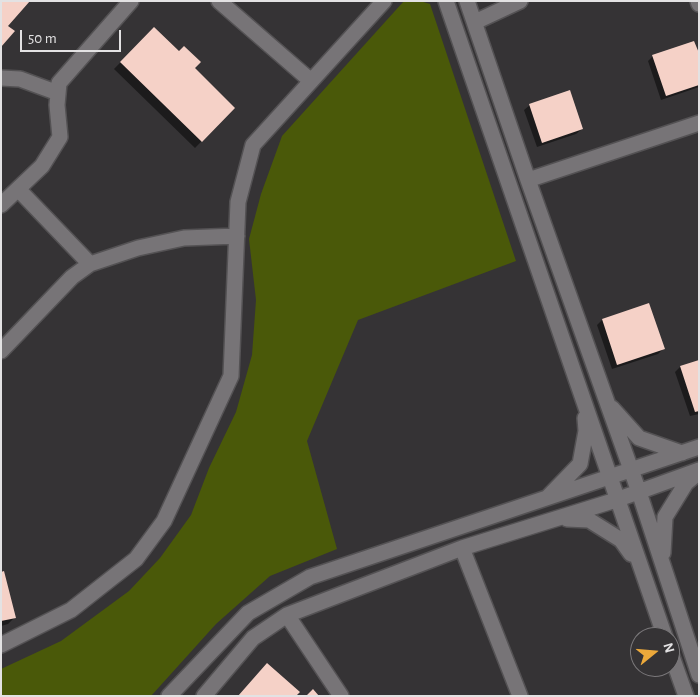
<!DOCTYPE html>
<style>
body{margin:0}
#map{position:relative;width:700px;height:697px;overflow:hidden;background:#353335;font-family:"Alegreya Sans",sans-serif}
canvas{display:block}
.frame{position:absolute;inset:0;border:2px solid #e3e2e3;pointer-events:none}
.north{position:absolute;left:630px;top:627px;width:50px;height:50px;box-sizing:border-box;background:#353335;border:1px solid #7b797b;border-radius:50%;rotate:73deg;font-size:14px;font-weight:700;line-height:20px;text-align:center;color:#e3e2e3}
.north::after{content:'';display:block;margin:auto;width:18px;height:22px;background:#eca93b;clip-path:polygon(50% 0,100% 100%,50% 72%,0 100%)}
.scale{position:absolute;left:20px;top:30px;width:101px;height:22px;box-sizing:border-box;border:2px solid #e3e2e3;border-top:0;padding-left:6px;font-size:15px;line-height:18px;white-space:nowrap;color:#e3e2e3;-webkit-text-stroke:4px #353335;paint-order:stroke}
</style>
<div id="map">
<canvas width="700" height="697"></canvas>
<div class="frame"></div>
<div class="north">N</div>
<div class="scale">50 m</div>
</div>
<script>
const context = document.querySelector('canvas').getContext('2d');
context.lineJoin = 'round';
function fill(path, color) { context.fillStyle = color; context.fill(path, 'evenodd'); }
const toPath = rows => new Path2D(rows.map(r => 'M' + r).join(''));
function stroke(path, color, width, dash) { context.strokeStyle = color; context.lineWidth = width; context.lineCap = dash ? 'butt' : 'round'; context.setLineDash(dash || []); context.stroke(path); }
fill(toPath([
 [404,1,420,1,430,4,516,261,358,320,307,441,337,549,270,576,216,624,151,696,1,696,1,669,61,641,129,591,160,558,191,515,209,468,236,412,252,355,256,300,249,239,261,194,282,136]
]), '#4a5909');
fill(toPath([
 [154,28,234,108,195,148,114,69],
 [653,56,699,57,699,87,661,100,648,61],
 [530,105,582,129,576,134,537,147,524,110],
 [602,320,663,349,658,354,612,369,597,325],
 [699,361,699,414,690,416,675,372,680,367],
 [1,573,15,617,8,624,1,626]
]), '#0007');
fill(toPath([
 [1,1,30,1,8,26,15,31,1,47],
 [154,27,179,51,184,46,201,62,195,68,235,108,202,142,120,62],
 [694,41,699,53,699,85,666,96,652,55],
 [570,90,583,129,542,143,529,104],
 [649,303,665,349,617,365,602,319],
 [699,360,699,411,695,412,680,366],
 [4,571,16,618,1,621,1,572],
 [267,663,300,692,296,696,238,696],
 [313,689,319,696,306,696]
]), '#f5d1c7');
const minor = toPath([
 [219,1,311,81],
 [446,1,665,637],
 [467,1,528,180,639,492,699,675],
 [698,1,699,4],
 [475,22,520,1],
 [1,78,20,79,58,93],
 [528,180,699,123],
 [18,189,90,264],
 [1,205,42,166,60,137,57,105,59,83,131,1],
 [1,351,72,277,90,264,138,248,184,238,237,236],
 [612,408,639,438,682,453],
 [548,497,580,464,586,431,585,418],
 [567,519,589,520,621,540,631,554],
 [462,548,520,696],
 [663,553,665,517,686,483,698,473],
 [287,615,341,696],
 [1,645,71,610,136,559,164,521,231,376,238,202,253,145,384,1],
 [670,651,686,696],
 [169,696,248,613,310,577,699,447],
 [204,696,253,638,287,615,462,548,616,500,699,470]
]);
stroke(minor, '#545254', 18);
stroke(minor, '#777477', 15);
</script>
